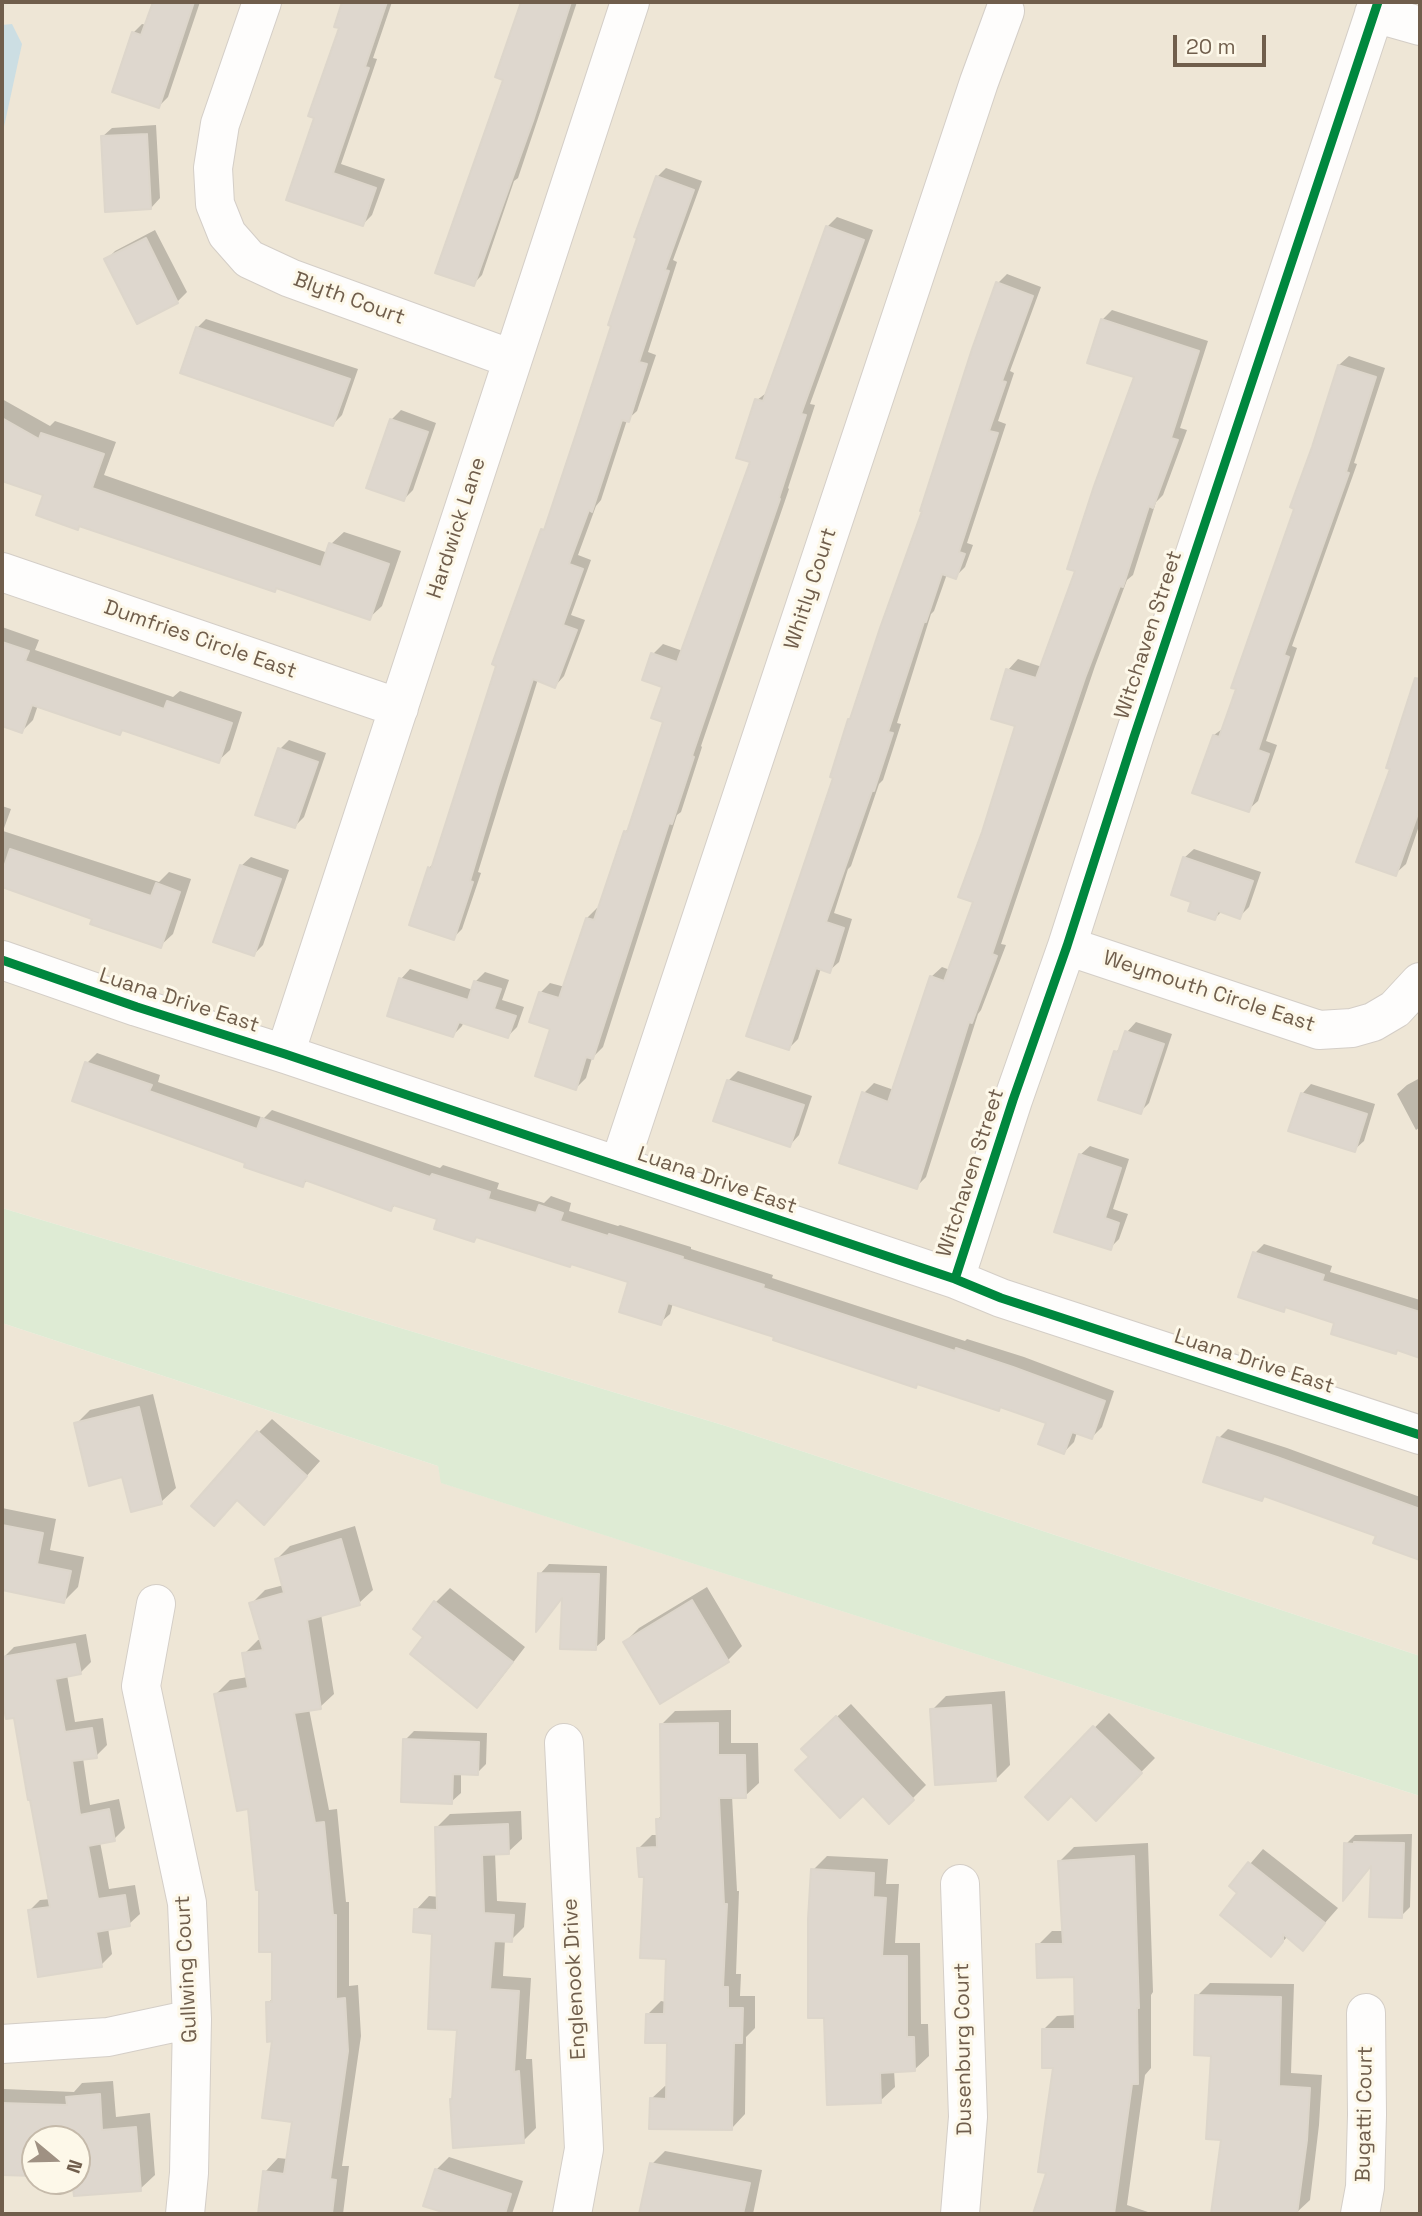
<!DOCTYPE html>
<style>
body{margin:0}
#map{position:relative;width:1422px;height:2216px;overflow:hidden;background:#f5f1e8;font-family:"Space Grotesk",sans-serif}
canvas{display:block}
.frame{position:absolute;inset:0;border:4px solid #705e4c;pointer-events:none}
.north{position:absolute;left:21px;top:2125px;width:70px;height:70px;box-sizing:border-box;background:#fdf8e9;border:2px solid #c5baaa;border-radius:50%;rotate:109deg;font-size:19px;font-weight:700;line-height:28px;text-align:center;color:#705e4c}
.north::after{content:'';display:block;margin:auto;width:24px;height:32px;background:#9f9183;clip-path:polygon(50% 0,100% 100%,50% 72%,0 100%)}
.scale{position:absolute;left:1173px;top:35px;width:93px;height:32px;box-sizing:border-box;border:4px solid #705e4c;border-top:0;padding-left:9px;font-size:21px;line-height:24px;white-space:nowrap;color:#705e4c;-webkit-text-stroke:5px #fdf8e9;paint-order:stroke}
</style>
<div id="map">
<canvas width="1422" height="2216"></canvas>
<div class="frame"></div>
<div class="north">N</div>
<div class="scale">20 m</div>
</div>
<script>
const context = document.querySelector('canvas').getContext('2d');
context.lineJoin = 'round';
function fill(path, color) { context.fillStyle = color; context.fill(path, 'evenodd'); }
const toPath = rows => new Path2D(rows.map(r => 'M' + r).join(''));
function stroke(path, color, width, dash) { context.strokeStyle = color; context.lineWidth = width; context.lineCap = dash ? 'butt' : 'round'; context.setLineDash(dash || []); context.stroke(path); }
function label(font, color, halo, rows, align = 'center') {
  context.font = font + ' "Space Grotesk",sans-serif'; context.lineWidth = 6; context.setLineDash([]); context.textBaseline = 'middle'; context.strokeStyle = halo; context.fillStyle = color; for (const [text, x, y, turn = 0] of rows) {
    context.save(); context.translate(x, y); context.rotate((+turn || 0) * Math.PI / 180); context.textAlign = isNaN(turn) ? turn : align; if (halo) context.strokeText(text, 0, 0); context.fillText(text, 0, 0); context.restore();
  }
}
fill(toPath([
 [2,2,1420,2,1420,1656,726,1426,2,1208],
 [2,1323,438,1466,442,1483,1420,1796,1420,2214,2,2214],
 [35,2139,77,2139,77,2181,35,2181]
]), '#eee6d6');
fill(toPath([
 [2,1208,726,1426,1420,1656,1420,1796,441,1483,438,1466,2,1323]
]), '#deebd4');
fill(toPath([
 [12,24,22,44,2,136,2,25]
]), '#ccdee3');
fill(toPath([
 [155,2,200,2,168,97,159,106,133,33,142,24,147,25],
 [344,2,392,2,373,58,377,59,341,164,385,179,372,215,363,224,288,199,316,117,341,27,336,26],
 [528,2,577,2,518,178,514,181,482,275,473,284,505,79],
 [156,125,160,198,151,208,102,137,112,128],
 [666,168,702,181,673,260,677,262,648,352,656,355,637,411,627,420,601,500,596,506,578,555,591,560,571,615,585,620,564,676,555,686,538,679,478,872,481,873,462,929,453,938,429,868,435,862,543,530,547,526,578,432,657,177],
 [837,217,873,230,810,404,815,405,788,488,789,489,701,746,702,747,681,812,677,815,603,1047,592,1058,586,1078,576,1088,540,993,550,983,565,987,587,918,597,908,600,909,625,832,631,826,665,721,664,686,653,654,663,644,683,651,752,461,757,400,769,391,827,227],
 [155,230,187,292,177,302,106,260,115,251],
 [1007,274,1041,287,1010,371,1014,373,998,421,1006,424,967,543,973,545,965,567,955,577,947,574,934,611,931,614,897,723,901,724,883,780,879,784,851,866,848,869,834,913,852,919,839,962,829,971,821,968,798,1039,789,1048,924,510,998,283],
 [1112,310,1208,341,1180,428,1187,430,1163,495,1156,502,1133,575,1127,580,1095,666,1001,944,1006,945,981,1010,978,1014,926,1177,916,1187,864,1093,874,1083,894,1090,931,977,942,967,950,970,975,901,983,832,1017,725,1008,670,1018,659,1042,667,1077,570,1136,376,1102,320],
 [206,319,358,369,342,415,333,424,197,328],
 [1349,356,1385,368,1354,463,1357,464,1292,646,1297,648,1266,741,1277,745,1258,801,1248,810,1214,735,1225,727,1296,508,1339,365],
 [2,399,50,426,55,421,116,442,104,475,328,553,331,544,344,532,401,551,382,606,369,618,277,587,274,590,81,524,77,528,45,494,2,479],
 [401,410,436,423,413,490,404,499,391,420],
 [2,627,39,640,35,650,173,697,180,691,242,712,230,750,218,761,124,729,120,733,38,705,33,720,22,731,2,724],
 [1420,680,1420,823,1406,864,1395,874,1417,692],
 [289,740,326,753,304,817,295,826,280,749],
 [2,806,11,809,3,831,159,882,169,872,191,879,173,934,160,946,94,917,2,886],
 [1194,849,1261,872,1249,907,1239,917,1222,911,1215,918,1193,901,1184,858],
 [251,857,289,870,263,945,254,954,241,866],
 [410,969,473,990,476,981,485,972,509,980,502,1000,524,1007,517,1027,508,1036,464,1021,462,1026,453,1035,401,979],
 [1136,1022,1172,1034,1149,1103,1140,1112,1116,1052,1123,1045,1127,1032],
 [97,1053,160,1075,158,1082,264,1118,272,1110,440,1168,443,1165,499,1183,497,1189,544,1203,551,1196,571,1203,569,1211,618,1226,620,1225,691,1247,691,1249,773,1275,772,1278,965,1341,967,1339,1024,1357,1114,1391,1102,1427,1092,1437,1077,1432,1074,1442,1064,1452,1048,1422,1002,1406,999,1409,673,1303,670,1314,660,1323,631,1281,573,1263,570,1265,478,1236,474,1240,439,1218,396,1204,391,1209,308,1180,302,1185,248,1162,87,1063],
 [738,1071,812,1096,799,1135,790,1145,728,1081],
 [1420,1078,1420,1127,1416,1130,1397,1094,1407,1085],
 [1311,1084,1375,1104,1364,1141,1354,1150,1302,1094],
 [1090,1146,1129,1159,1113,1209,1128,1214,1119,1239,1110,1248,1080,1155],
 [1264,1244,1332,1266,1330,1272,1420,1300,1420,1356,1399,1349,1396,1352,1336,1322,1287,1306,1283,1310,1255,1253],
 [153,1394,176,1488,161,1502,124,1475,76,1424,90,1410],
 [272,1419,320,1461,278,1508,258,1433],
 [1228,1429,1287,1448,1420,1497,1420,1558,1376,1542,1378,1535,1266,1495,1261,1499,1219,1438],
 [2,1508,56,1519,50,1550,84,1557,78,1587,64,1601,2,1588],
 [355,1526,373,1590,359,1603,321,1614,334,1694,320,1707,309,1709,329,1810,337,1809,346,1902,349,1902,349,1986,358,1985,361,2036,342,2166,349,2166,343,2214,260,2214,265,2172,278,2158,288,2159,294,2121,268,2003,274,1997,274,1950,261,1888,249,1807,216,1694,230,1680,248,1677,244,1654,258,1640,262,1639,251,1604,265,1590,284,1585,277,1559,290,1546],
 [549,1564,607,1566,605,1639,595,1648,564,1596,538,1627,540,1574],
 [707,1587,742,1646,728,1660,661,1701,625,1642,639,1628],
 [450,1588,525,1647,491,1691,477,1706,425,1636,415,1629,436,1602],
 [86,1634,91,1662,80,1673,67,1675,75,1722,103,1718,107,1745,96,1756,83,1758,90,1805,119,1799,125,1828,114,1839,100,1842,109,1889,135,1885,140,1914,129,1924,108,1928,112,1954,101,1965,29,1911,40,1900,51,1899,16,1716,7,1717,2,1687,2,1679,6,1674,3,1658,14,1647],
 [1005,1691,1010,1765,996,1779,932,1710,946,1696],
 [851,1704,926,1785,889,1822,863,1794,811,1757,817,1735],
 [731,1710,731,1743,758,1743,759,1783,745,1796,732,1796,737,1891,739,1891,736,1974,741,1974,740,1996,755,1996,755,2028,746,2037,745,2114,732,2128,651,2099,665,2086,668,2086,668,2041,647,2015,661,2001,666,2002,667,1958,639,1848,652,1835,658,1835,657,1820,662,1815,662,1724,675,1711],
 [1109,1713,1155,1758,1096,1818,1071,1794,1027,1797],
 [414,1731,487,1733,486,1764,477,1773,461,1772,461,1793,451,1802,405,1740],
 [521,1811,522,1839,508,1852,495,1853,497,1901,526,1903,524,1927,511,1940,505,1940,503,1976,531,1978,526,2059,532,2059,536,2128,523,2141,459,2028,434,1932,416,1910,429,1896,439,1897,437,1827,450,1814],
 [1412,1834,1410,1907,1401,1916,1373,1864,1346,1844,1355,1835],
 [1148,1843,1153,1992,1151,1995,1151,2068,1145,2075,1127,2205,1148,2212,1147,2214,1035,2214,1048,2172,1055,2066,1043,2030,1057,2016,1077,2015,1075,1975,1038,1945,1052,1931,1064,1931,1060,1861,1074,1847],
 [1263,1849,1338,1908,1303,1948,1288,1936,1271,1954,1240,1893,1231,1886],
 [827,1856,888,1859,886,1884,899,1884,895,1943,920,1943,921,2024,928,2024,929,2056,914,2070,894,2070,895,2087,880,2101,826,2016,813,1870],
 [1210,1983,1294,1984,1291,2073,1322,2075,1319,2125,1310,2200,1296,2213,1213,2214,1223,2138,1213,2054,1197,1996],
 [113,2081,116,2117,150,2113,155,2175,140,2189,74,2181,77,2181,77,2139,35,2139,35,2174,2,2173,2,2092,4,2089,74,2092,82,2083],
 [665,2151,762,2170,753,2214,641,2214,652,2164],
 [449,2157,523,2181,512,2214,454,2214,425,2205,436,2170]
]), '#0003');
const building = toPath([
 [153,2,194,2,159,108,112,92,132,32,141,35,153,2],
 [342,2,387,2,365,67,369,68,333,173,376,188,363,226,286,200,314,118,308,116,339,28,334,27,342,2],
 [521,2,571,2,533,121,474,286,435,273,503,80,495,77,521,2],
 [147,134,151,209,105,212,101,136,147,134],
 [656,176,694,190,665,270,669,271,639,362,647,364,629,422,622,420,592,512,589,510,569,564,583,569,563,625,577,630,555,688,533,679,498,787,470,881,473,882,454,940,409,925,428,867,431,869,496,666,492,664,541,529,544,530,577,431,611,326,608,325,637,238,634,237,656,176],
 [826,226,864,240,801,414,806,415,779,498,780,499,692,756,694,757,672,824,669,823,593,1059,586,1057,576,1090,535,1076,550,1029,529,1022,539,992,559,998,586,918,594,920,624,831,627,832,663,722,651,718,662,687,642,680,651,653,677,662,750,462,736,458,755,399,763,401,826,226],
 [146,238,178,303,137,324,104,259,146,238],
 [996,282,1033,296,1002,381,1006,382,989,431,998,433,959,552,965,554,956,579,942,574,926,622,924,622,888,732,893,733,874,791,872,791,826,922,844,928,830,973,816,968,789,1050,746,1036,833,778,830,777,848,719,850,719,880,628,922,511,920,511,972,349,996,282],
 [1101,319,1199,351,1171,438,1178,440,1153,508,1149,506,1123,587,1120,586,1085,678,992,954,997,956,972,1023,969,1022,917,1189,839,1163,862,1092,888,1102,930,976,944,981,973,902,958,897,982,832,1015,726,991,719,1006,669,1036,678,1075,571,1067,569,1094,486,1134,377,1087,363,1101,319],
 [196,327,350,379,333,426,180,373,196,327],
 [1338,365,1376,377,1346,472,1349,473,1284,655,1289,657,1258,750,1269,754,1249,812,1192,793,1213,735,1219,737,1236,689,1231,688,1294,509,1290,507,1312,447,1338,365],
 [2,418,39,439,41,433,104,454,92,488,321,567,329,543,389,564,370,620,276,588,275,592,79,526,78,530,36,515,43,495,2,481,2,418],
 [390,419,428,432,404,501,366,488,390,419],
 [2,642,29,651,25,661,164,709,167,701,232,723,219,763,122,730,120,735,32,705,22,733,2,726,2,642],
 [1415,678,1420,679,1420,808,1396,876,1356,862,1390,769,1386,768,1415,678],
 [278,748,318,762,295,828,255,815,278,748],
 [10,849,151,896,156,883,180,892,161,948,90,924,92,919,2,887,2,873,10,849],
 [1183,857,1253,881,1240,919,1218,911,1215,920,1188,911,1191,902,1171,895,1183,857],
 [240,865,281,879,254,956,213,942,240,865],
 [399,978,468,1000,474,981,501,989,494,1009,516,1016,508,1038,459,1022,453,1037,387,1016,399,978],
 [1125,1031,1164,1044,1141,1114,1098,1100,1114,1051,1118,1052,1125,1031],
 [85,1062,152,1085,149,1091,257,1129,261,1118,430,1177,432,1174,490,1192,488,1199,536,1213,539,1205,563,1213,560,1221,608,1236,609,1234,683,1257,682,1259,764,1285,763,1288,955,1351,956,1348,1013,1367,1105,1401,1092,1439,1072,1432,1064,1454,1038,1444,1046,1423,1000,1407,999,1411,917,1384,916,1388,773,1340,774,1337,668,1303,661,1325,619,1312,628,1282,571,1264,570,1267,476,1237,474,1242,434,1229,437,1219,393,1205,391,1211,305,1180,303,1187,244,1167,245,1163,72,1101,85,1062],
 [727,1080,804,1105,790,1147,713,1121,727,1080],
 [1301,1093,1367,1114,1355,1152,1288,1131,1301,1093],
 [1079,1154,1121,1168,1105,1218,1119,1223,1111,1250,1054,1232,1079,1154],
 [1253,1252,1324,1275,1322,1281,1420,1312,1420,1358,1397,1350,1396,1354,1331,1334,1334,1323,1285,1307,1284,1312,1238,1297,1253,1252],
 [139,1407,162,1504,131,1512,122,1477,89,1486,74,1423,139,1407],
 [257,1431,307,1476,264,1525,237,1500,214,1526,191,1506,257,1431],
 [1217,1437,1277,1457,1420,1509,1420,1560,1373,1543,1376,1536,1264,1496,1262,1501,1203,1482,1217,1437],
 [2,1525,43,1533,37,1564,71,1571,64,1603,2,1590,2,1525],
 [341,1539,360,1605,307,1620,321,1709,294,1713,315,1823,324,1822,333,1915,336,1915,336,1999,345,1998,348,2051,330,2179,336,2180,332,2214,258,2214,263,2171,284,2174,292,2122,262,2118,272,2041,267,2042,266,2002,272,2002,272,1952,259,1952,259,1890,256,1890,248,1809,237,1811,214,1694,248,1688,242,1653,263,1650,249,1603,284,1593,275,1559,341,1539],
 [538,1573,599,1574,596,1650,560,1649,562,1598,536,1632,538,1573],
 [692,1600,729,1662,660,1704,623,1642,692,1600],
 [434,1601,513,1662,477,1708,410,1654,423,1637,413,1629,434,1601],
 [75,1644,81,1674,55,1679,65,1732,92,1728,97,1758,72,1761,80,1815,109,1809,115,1841,88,1846,98,1899,125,1895,130,1926,96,1932,102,1967,38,1977,28,1910,50,1907,30,1800,28,1800,14,1718,6,1719,2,1697,2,1657,75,1644],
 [991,1705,996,1781,935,1785,930,1709,991,1705],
 [836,1716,914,1800,889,1824,863,1796,840,1818,795,1770,809,1757,801,1749,836,1716],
 [718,1723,718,1755,745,1755,746,1798,719,1798,724,1904,727,1904,723,1987,728,1987,728,2008,743,2008,742,2043,734,2043,732,2130,649,2129,650,2098,666,2099,667,2043,645,2043,646,2014,664,2014,666,1959,640,1958,644,1877,639,1877,637,1848,657,1847,656,1819,661,1819,660,1724,718,1723],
 [1093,1726,1142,1773,1096,1821,1071,1796,1048,1820,1025,1797,1093,1726],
 [403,1739,479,1742,478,1775,453,1774,452,1804,401,1802,403,1739],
 [508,1824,509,1854,482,1855,484,1913,514,1915,512,1942,494,1941,490,1989,519,1991,514,2072,519,2071,524,2143,453,2148,450,2099,452,2099,457,2030,428,2029,432,1934,413,1932,414,1909,437,1910,435,1827,508,1824],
 [1354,1842,1404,1843,1402,1918,1369,1917,1371,1866,1343,1901,1344,1843,1354,1844,1354,1842],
 [1134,1856,1139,2008,1137,2008,1138,2084,1132,2084,1114,2214,1033,2214,1046,2173,1038,2172,1053,2068,1042,2068,1042,2029,1075,2029,1074,1977,1037,1978,1036,1944,1063,1944,1058,1861,1134,1856],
 [1248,1862,1325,1923,1303,1951,1283,1934,1283,1942,1271,1957,1220,1915,1237,1893,1229,1886,1248,1862],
 [811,1869,874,1873,873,1897,886,1898,882,1956,907,1956,907,2037,914,2037,915,2071,880,2073,881,2103,827,2105,824,2018,808,2018,808,1919,811,1869],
 [1195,1995,1281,1997,1279,2086,1310,2088,1307,2140,1297,2214,1211,2214,1221,2140,1206,2139,1211,2056,1194,2055,1195,1995],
 [100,2094,102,2130,136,2127,141,2191,74,2196,72,2181,77,2181,77,2139,35,2139,35,2176,2,2175,2,2103,67,2105,66,2097,100,2094],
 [650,2163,750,2183,743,2214,639,2214,650,2163],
 [435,2169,511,2194,505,2214,449,2214,423,2206,435,2169]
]);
fill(building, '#ded7ce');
stroke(building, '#ddd6cb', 2);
const minor = toPath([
 [262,2,220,124,213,168,215,204,227,234,249,259,290,278,512,359],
 [1374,13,1420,26],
 [2,572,399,708],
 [1067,946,1319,1030,1352,1028,1373,1022,1395,1009,1420,982],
 [2,960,137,1007,285,1054,955,1279,1001,1298,1420,1435],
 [285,1054,630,2],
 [619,1166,979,82,1005,11],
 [955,1279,1013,1100,1067,946,1134,737,1378,2],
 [156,1604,141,1686,187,1903,192,2019,189,2173,185,2214],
 [564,1743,584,2149,572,2214],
 [2,2044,108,2037,192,2019],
 [960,2214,968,2117,960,1884],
 [1360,2214,1365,2187,1367,2115,1366,2013]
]);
stroke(minor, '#d4cec7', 40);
stroke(minor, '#fefdfc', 38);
stroke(toPath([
 [2,960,137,1007,285,1054,955,1279,1001,1298,1420,1435],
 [955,1279,1013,1100,1067,946,1134,737,1378,2]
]), '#00873e', 9);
label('21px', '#705e4c', '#fdf8e9', [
 ["Blyth Court",349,299,20],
 ["Hardwick Lane",457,528,-72],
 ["Whitly Court",811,589,-72],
 ["Witchaven Street",1149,635,-72],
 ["Dumfries Circle East",200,640,19],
 ["Weymouth Circle East",1209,992,18],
 ["Luana Drive East",179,1001,18],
 ["Witchaven Street",971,1173,-72],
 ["Luana Drive East",717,1181,19],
 ["Luana Drive East",1254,1362,18],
 ["Gullwing Court",187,1969,-93],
 ["Englenook Drive",575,1979,-93],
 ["Dusenburg Court",964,2049,-91],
 ["Bugatti Court",1365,2114,-89]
]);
</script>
